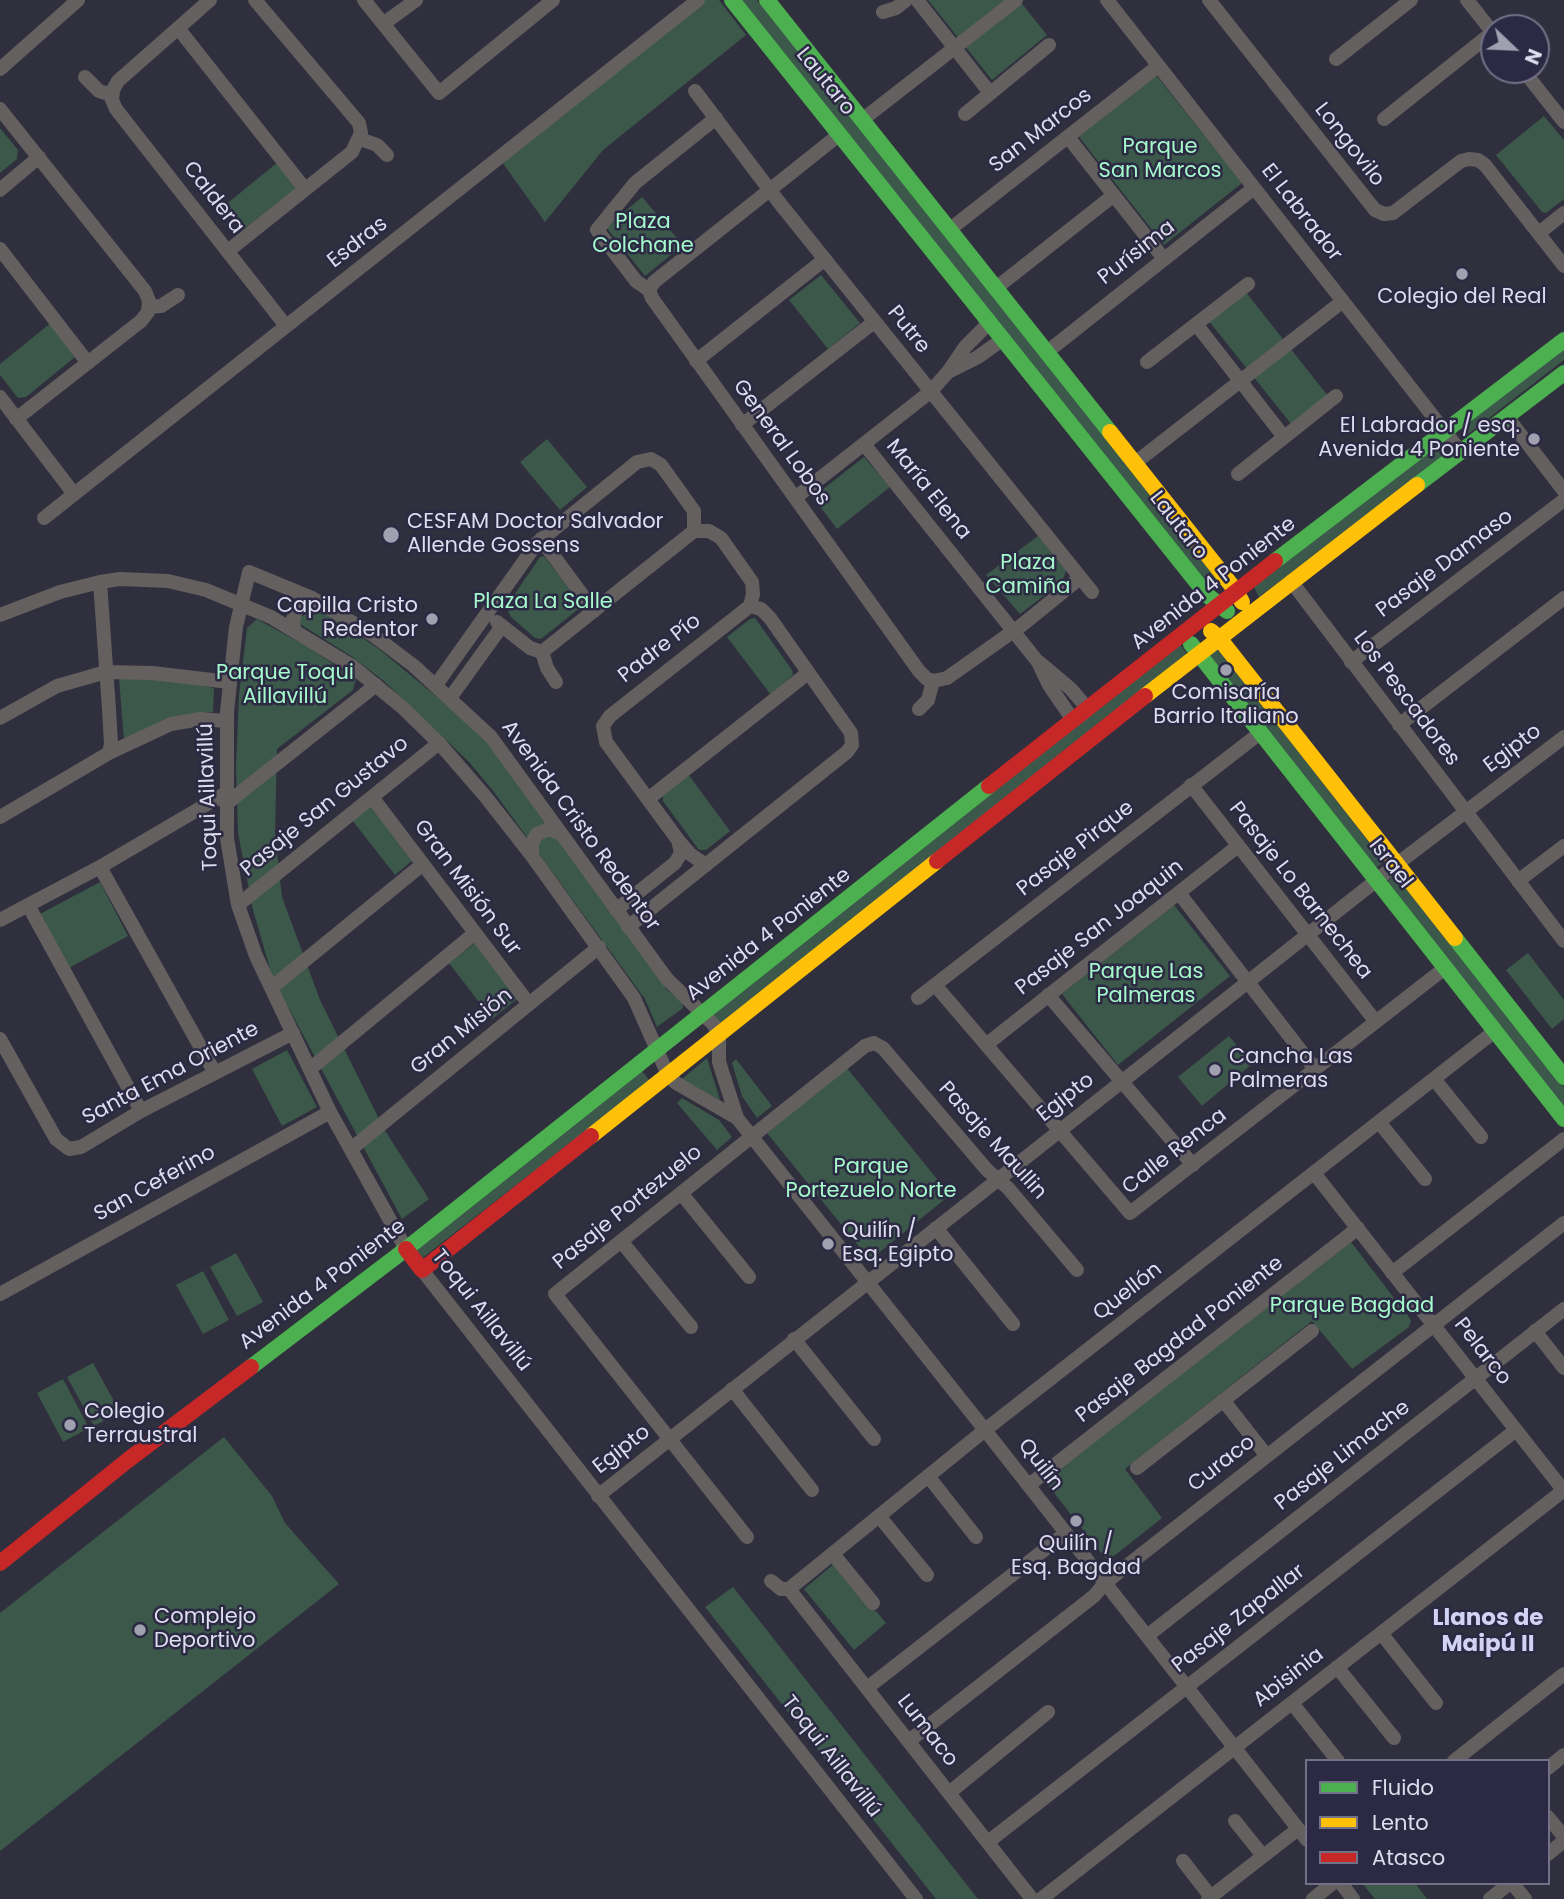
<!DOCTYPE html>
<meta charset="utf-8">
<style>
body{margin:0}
#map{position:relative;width:1564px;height:1899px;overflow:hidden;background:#302f3d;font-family:Poppins,sans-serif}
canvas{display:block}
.legend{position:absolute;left:1305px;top:1759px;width:245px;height:126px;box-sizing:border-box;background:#2b2943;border:2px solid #727187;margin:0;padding:9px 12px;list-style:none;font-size:21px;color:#dde}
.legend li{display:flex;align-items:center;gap:14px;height:35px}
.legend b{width:35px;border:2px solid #727187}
.north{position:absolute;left:1480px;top:14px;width:70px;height:70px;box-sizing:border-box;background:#2b2943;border:2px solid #727187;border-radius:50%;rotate:113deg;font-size:19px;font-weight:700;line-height:28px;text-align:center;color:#dde}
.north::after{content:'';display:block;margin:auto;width:24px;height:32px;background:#a0a0b0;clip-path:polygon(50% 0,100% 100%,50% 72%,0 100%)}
</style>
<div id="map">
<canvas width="1564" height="1899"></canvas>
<ul class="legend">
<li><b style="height:9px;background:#4caf50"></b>Fluido</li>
<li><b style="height:9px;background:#ffc107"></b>Lento</li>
<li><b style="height:9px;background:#c62828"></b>Atasco</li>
</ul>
<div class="north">N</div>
</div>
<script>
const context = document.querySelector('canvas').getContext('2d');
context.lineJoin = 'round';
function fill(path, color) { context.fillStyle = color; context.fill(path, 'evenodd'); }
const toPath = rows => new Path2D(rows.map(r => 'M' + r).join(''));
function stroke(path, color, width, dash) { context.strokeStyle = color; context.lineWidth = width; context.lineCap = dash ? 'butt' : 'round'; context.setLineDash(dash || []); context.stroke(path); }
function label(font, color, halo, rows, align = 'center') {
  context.font = font + ' Poppins,sans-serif'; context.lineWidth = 5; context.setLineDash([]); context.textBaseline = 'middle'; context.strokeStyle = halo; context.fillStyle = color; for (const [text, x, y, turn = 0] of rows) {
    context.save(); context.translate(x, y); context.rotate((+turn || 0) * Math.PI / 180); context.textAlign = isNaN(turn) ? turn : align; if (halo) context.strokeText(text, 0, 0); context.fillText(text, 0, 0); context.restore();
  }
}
fill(toPath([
 [705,0,719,0,746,35,603,150,545,222,502,162],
 [741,0,757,0,810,66,1223,583,1214,591],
 [928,0,1019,0,1047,35,992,80],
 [1156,75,1242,183,1164,245,1079,137],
 [1544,116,1564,140,1564,199,1546,213,1542,212,1496,155],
 [0,128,18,150,17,159,0,173],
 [278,162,297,188,243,230,224,206],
 [642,197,683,245,645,276,606,227],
 [821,275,860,323,828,349,789,300],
 [1245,291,1328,396,1292,425,1208,320],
 [52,322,75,357,26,397,18,398,0,375,0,364],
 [1564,344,1564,360,1467,435,1458,426],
 [547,439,587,487,560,510,520,462],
 [1439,444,1446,454,1259,597,1253,585],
 [864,457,890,487,837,529,813,497],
 [1038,536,1066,571,1062,582,1020,614,986,575],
 [544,556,579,602,581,607,541,639,535,638,511,617,506,607,540,557],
 [318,608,379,649,455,712,486,741,668,991,682,1001,683,1008,657,1027,645,999,494,792,469,762,384,681,351,656,300,624,300,617],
 [755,618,792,670,793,675,771,695,727,637,750,619],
 [257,619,311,649,356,679,353,690,277,749,275,834,282,897,320,1000,384,1129,429,1199,402,1219,273,979,253,910,238,833,236,766,239,695,247,628],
 [1180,644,1187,654,720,1026,711,1014],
 [1215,646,1384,861,1380,865,1376,867,1207,652],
 [119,678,175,680,214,688,213,712,176,716,124,741],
 [688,774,730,831,706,850,699,850,663,801,663,794],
 [372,805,414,859,395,875,352,820],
 [1395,875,1399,877,1564,1087,1564,1111,1387,882],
 [100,882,128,936,69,968,40,914],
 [1174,905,1230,976,1118,1065,1062,994],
 [475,943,517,999,492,1019,449,963],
 [1528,953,1564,1000,1564,1019,1552,1029,1506,970],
 [1229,1036,1252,1064,1202,1106,1178,1077],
 [287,1050,317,1107,282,1126,252,1069],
 [707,1058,720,1100,682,1079],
 [736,1059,772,1106,757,1118,742,1096,732,1063],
 [847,1068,950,1195,870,1260,767,1133],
 [642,1071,650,1081,421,1259,416,1250],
 [682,1098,719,1120,732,1137,717,1150,677,1103],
 [1351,1242,1411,1320,1409,1327,1352,1369,1312,1321,1125,1469,1162,1518,1110,1559,1106,1559,1047,1484,1048,1476],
 [236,1253,263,1302,237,1316,210,1267],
 [203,1271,229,1320,203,1334,176,1285],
 [93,1363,120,1412,94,1426,67,1377],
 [63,1379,89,1428,63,1442,37,1393],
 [224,1437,272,1496,285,1523,339,1584,0,1851,0,1613],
 [835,1563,886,1623,854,1650,804,1589],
 [733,1587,978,1899,936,1899,705,1607],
 [1362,1883,1415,1883,1427,1899,1375,1899]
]), '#3b584a');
stroke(toPath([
 [210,0,118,81,113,90,112,100,116,109,286,326],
 [364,0,439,93,553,0],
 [917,0,990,93],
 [1107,0,1461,452],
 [1209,0,1375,210,1384,214,1393,213,1461,161,1469,159,1478,160,1485,165,1564,266],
 [1467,0,1494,34],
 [883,12,896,8,906,0],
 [383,24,416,0],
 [178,28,305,189],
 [1336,59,1411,0],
 [0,69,78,0],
 [1523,70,1564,122],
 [85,77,99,91,112,95],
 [695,91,778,201,1092,592],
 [0,109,145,291,149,301,148,312,141,321,16,419],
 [965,114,1049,45],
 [716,118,635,183,597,230,636,281,649,290,652,298,919,671,927,679,933,681],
 [1384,119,1493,32],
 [862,120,1016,0],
 [1068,137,1164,259],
 [360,139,377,145,387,155],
 [0,190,39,157],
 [949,230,1158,66],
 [1539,233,1564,213],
 [0,249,88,363],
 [228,251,352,152,361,133,359,123,255,0],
 [996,288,1114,195],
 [649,290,654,282,840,134],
 [149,307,161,306,178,295],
 [1196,324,1284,437],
 [1047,352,1254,188],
 [696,361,825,259],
 [1147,362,1248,284],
 [950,371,978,357,1003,339],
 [0,397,74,494],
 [1507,417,1564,491],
 [742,425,874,322],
 [864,444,1038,662,1049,685,1073,720],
 [1135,463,1343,301],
 [1238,474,1336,396],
 [795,498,930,392,948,372,965,347,990,322],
 [44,518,698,0],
 [694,531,709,531,721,538,752,582,753,594,750,606],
 [541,539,594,611],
 [1291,581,1564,941],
 [100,582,109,709,111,744,109,753],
 [0,615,60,592,100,582,120,579,168,581,206,590,271,617,352,666,402,707,439,743,485,796,532,856,634,998,668,1075,676,1083,737,1118],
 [497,622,530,648,542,652],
 [294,629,293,619,297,609,305,602,315,600],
 [542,652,694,531],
 [542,652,547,668,556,682],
 [1039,662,1071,689,1088,709],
 [1351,662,1564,500],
 [933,681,947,678,1022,625,1080,578],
 [436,685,537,543,637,462,651,459,661,465,694,511,694,531],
 [450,698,502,626],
 [919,709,928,700,933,681],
 [0,718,57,686,106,672,152,673,229,682],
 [1399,725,1564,598],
 [1191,785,1376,1022],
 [372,797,529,1004],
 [648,799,808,673],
 [226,804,376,685],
 [0,817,109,753,171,724,200,719,226,721],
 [532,856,532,843,537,834,549,829,561,834],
 [706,865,690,854,678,840,606,742,603,726,610,716,750,606],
 [100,867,215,1073],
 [1518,881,1564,846],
 [1179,893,1315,1069],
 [28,905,141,1111],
 [238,905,439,743],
 [616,910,675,863,681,853,678,840],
 [0,920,100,867,226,793],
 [628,927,847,752,852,745,851,733,770,618,761,609,750,606],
 [935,985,1130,1213,1445,968],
 [271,988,423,864],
 [1048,995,1193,1165],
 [918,998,1260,733],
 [0,1039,56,1139,69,1149,81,1147,141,1111,293,1033],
 [987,1044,1238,846],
 [310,1069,475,933],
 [1434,1079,1481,1137],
 [1379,1122,1425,1179],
 [351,1149,599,947],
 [1314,1173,1564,1491],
 [681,1193,749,1277],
 [936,1228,1013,1324],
 [621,1241,691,1327],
 [406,1249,330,1112,256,956,238,905,227,838,227,712,236,627,249,572,312,598,373,635,414,666,491,737,667,979,714,1025,719,1035,719,1062,737,1118,985,1430,1307,1840],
 [422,1270,916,1899],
 [1392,1273,1564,1139],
 [0,1294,330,1112],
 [1535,1331,1564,1368],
 [794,1339,874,1439],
 [732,1389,812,1490],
 [1223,1400,1267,1456],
 [1137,1468,1312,1331],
 [928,1476,976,1537],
 [1029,1485,1358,1228],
 [598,1496,1397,864,1564,737],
 [879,1516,927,1575],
 [747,1537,555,1294,865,1046,874,1043,883,1048,987,1170,1008,1188,1077,1270],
 [833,1554,873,1603],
 [771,1581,781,1589,789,1589],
 [789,1589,985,1430,1495,1031],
 [789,1589,1032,1899],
 [1381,1633,1436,1703],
 [1147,1636,1564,1309],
 [1337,1667,1394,1738],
 [867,1688,1066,1533],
 [1292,1703,1338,1761],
 [909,1741,1094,1596,1105,1583,1564,1223],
 [1454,1761,1564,1674],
 [1548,1768,1564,1755],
 [949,1793,1048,1712],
 [1548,1817,1564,1837],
 [1235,1821,1263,1856],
 [988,1842,1516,1430],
 [1548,1854,1564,1841],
 [1183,1861,1211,1897],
 [1341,1883,1353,1899],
 [1512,1883,1525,1899],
 [1041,1899,1564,1490],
 [1208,1899,1298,1829],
 [1313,1899,1333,1883],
 [1490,1899,1510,1883]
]), '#646060', 14);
stroke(toPath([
 [732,0,1207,595,1227,611],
 [767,0,1110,432],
 [1417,485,1564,373],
 [1275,561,1564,340],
 [1191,644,1564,1119],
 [1455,938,1564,1077],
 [251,1367,406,1249,989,786]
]), '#4caf50', 16);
stroke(toPath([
 [1110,432,1236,591,1242,602],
 [1211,631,1219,638,1455,938],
 [1145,696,1417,485],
 [591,1136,937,861]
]), '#ffc107', 16);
stroke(toPath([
 [989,786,1275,561],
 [937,861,1145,696],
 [406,1249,422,1270,591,1136],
 [0,1563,128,1460,251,1367]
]), '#c62828', 16);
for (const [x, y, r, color] of [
 [1462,274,7,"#a0a0b0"],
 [1534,439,7,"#a0a0b0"],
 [391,535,9,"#a0a0b0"],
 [432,619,7,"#a0a0b0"],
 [1226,670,7,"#a0a0b0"],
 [1215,1070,7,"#a0a0b0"],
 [828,1244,7,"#a0a0b0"],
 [70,1425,7,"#a0a0b0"],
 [1076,1521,7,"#a0a0b0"],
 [140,1630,7,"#a0a0b0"]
]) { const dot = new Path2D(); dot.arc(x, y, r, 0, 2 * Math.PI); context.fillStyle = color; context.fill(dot); stroke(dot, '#2b2943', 2.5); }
label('21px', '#dde', '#2b2943', [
 ["Lautaro",825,82,51],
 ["San Marcos",1041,131,-38],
 ["Longovilo",1349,145,52],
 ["Caldera",213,198,52],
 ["El Labrador",1301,213,52],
 ["Esdras",358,243,-38],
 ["Purísima",1137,253,-38],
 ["Putre",908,330,51],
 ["General Lobos",781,443,54],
 ["María Elena",928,490,51],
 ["Lautaro",1178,526,52],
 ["Pasaje Damaso",1445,564,-37],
 ["Avenida 4 Poniente",1214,584,-38],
 ["Padre Pío",660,649,-38],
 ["Los Pescadores",1406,699,53],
 ["Egipto",1513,749,-37],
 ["Toqui Aillavillú",209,797,-92],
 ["Pasaje San Gustavo",325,807,-39],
 ["Avenida Cristo Redentor",580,826,54],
 ["Pasaje Pirque",1076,849,-38],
 ["Israel",1390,864,52],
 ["Gran Misión Sur",467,888,53],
 ["Pasaje Lo Barnechea",1300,891,52],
 ["Pasaje San Joaquin",1100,928,-38],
 ["Avenida 4 Poniente",769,935,-38],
 ["Gran Misión",462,1032,-39],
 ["Santa Ema Oriente",171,1074,-28],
 ["Egipto",1066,1098,-38],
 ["Pasaje Maullin",992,1141,48],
 ["Calle Renca",1175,1152,-38],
 ["San Ceferino",155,1184,-29],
 ["Pasaje Portezuelo",628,1208,-39],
 ["Avenida 4 Poniente",323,1285,-37],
 ["Quellón",1128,1292,-38],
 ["Toqui Aillavillú",481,1311,52],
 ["Pasaje Bagdad Poniente",1180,1340,-38],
 ["Pelarco",1482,1352,52],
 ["Egipto",622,1450,-38],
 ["Pasaje Limache",1343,1456,-38],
 ["Curaco",1222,1464,-38],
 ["Quilín",1040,1465,52],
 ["Pasaje Zapallar",1239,1619,-38],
 ["Abisinia",1289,1678,-38],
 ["Lumaco",927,1731,52],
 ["Toqui Aillavillú",831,1757,52]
]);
label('21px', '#a5f9cb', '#2b2943', [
 ["Parque",1160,148],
 ["San Marcos",1160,172],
 ["Plaza",643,223],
 ["Colchane",643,247],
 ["Plaza",1028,564],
 ["Camiña",1028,588],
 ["Plaza La Salle",543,603],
 ["Parque Toqui",285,674],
 ["Aillavillú",285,698],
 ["Parque Las",1146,973],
 ["Palmeras",1146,997],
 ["Parque",871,1168],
 ["Portezuelo Norte",871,1192],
 ["Parque Bagdad",1352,1307]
]);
label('21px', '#dde', '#2b2943', [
 ["Colegio del Real",1462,298,"center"],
 ["El Labrador / esq.",1520,427,"right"],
 ["Avenida 4 Poniente",1520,451,"right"],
 ["CESFAM Doctor Salvador",407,523],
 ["Allende Gossens",407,547],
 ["Capilla Cristo",418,607,"right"],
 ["Redentor",418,631,"right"],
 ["Comisaría",1226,694,"center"],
 ["Barrio Italiano",1226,718,"center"],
 ["Cancha Las",1229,1058],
 ["Palmeras",1229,1082],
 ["Quilín /",842,1232],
 ["Esq. Egipto",842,1256],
 ["Colegio",84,1413],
 ["Terraustral",84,1437],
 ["Quilín /",1076,1545,"center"],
 ["Esq. Bagdad",1076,1569,"center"],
 ["Complejo",154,1618],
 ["Deportivo",154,1642]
], 'left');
label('bold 23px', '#d2d2f3', '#2b2943', [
 ["Llanos de",1488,1619],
 ["Maipú II",1488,1645]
]);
</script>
